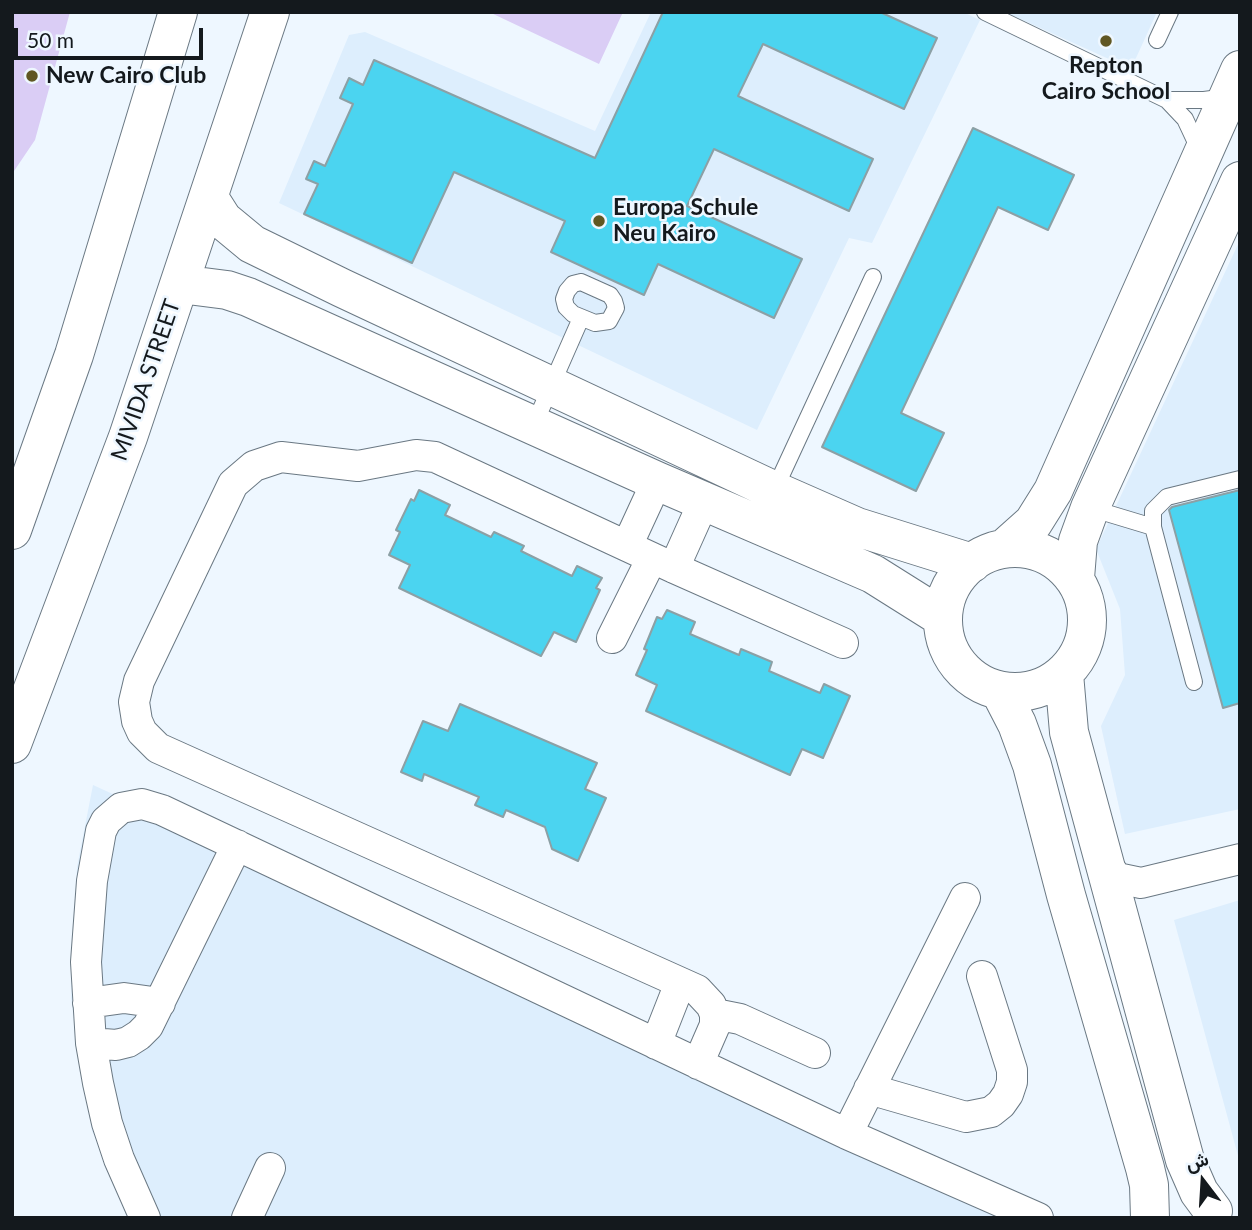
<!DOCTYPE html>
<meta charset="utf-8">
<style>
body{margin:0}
#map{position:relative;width:1252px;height:1230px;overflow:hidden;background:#eef7ff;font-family:Lato,Vazirmatn,sans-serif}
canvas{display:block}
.frame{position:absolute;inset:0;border:14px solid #14191d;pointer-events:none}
.north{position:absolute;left:1168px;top:1146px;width:70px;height:70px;-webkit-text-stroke:5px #eef7ff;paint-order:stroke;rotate:343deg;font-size:19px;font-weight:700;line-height:28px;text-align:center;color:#14191d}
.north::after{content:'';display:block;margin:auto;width:24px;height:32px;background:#14191d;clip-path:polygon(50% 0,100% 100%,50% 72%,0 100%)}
.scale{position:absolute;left:14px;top:28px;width:189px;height:32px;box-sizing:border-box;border:4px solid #14191d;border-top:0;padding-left:9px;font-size:21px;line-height:24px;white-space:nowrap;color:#14191d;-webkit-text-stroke:5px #eef7ff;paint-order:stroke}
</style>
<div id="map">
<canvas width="1252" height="1230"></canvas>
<div class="frame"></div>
<div class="north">ش</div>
<div class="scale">50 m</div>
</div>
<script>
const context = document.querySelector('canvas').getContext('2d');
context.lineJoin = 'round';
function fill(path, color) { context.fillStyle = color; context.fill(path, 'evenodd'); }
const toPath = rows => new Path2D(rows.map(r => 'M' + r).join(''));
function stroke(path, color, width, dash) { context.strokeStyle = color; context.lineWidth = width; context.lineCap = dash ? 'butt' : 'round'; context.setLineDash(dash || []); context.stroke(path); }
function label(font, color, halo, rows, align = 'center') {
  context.font = font + ' Lato,sans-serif'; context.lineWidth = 5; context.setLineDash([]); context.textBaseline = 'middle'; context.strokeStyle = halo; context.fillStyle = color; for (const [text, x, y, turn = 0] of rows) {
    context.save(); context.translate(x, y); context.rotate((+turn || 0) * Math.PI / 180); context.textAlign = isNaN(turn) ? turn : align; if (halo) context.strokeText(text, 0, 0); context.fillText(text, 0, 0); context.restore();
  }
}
fill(toPath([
 [651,12,963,12,980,20,872,243,849,238,757,430,279,203,349,35,365,32,595,131],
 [1005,12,1157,12,1131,69],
 [1240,240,1240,809,1125,834,1101,726,1125,675,1120,609,1096,549],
 [93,785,1001,1199,1011,1218,135,1218,92,1131,71,998,77,867],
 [1240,900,1240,1163,1174,920]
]), '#ddeefd');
fill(toPath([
 [12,12,70,12,35,140,12,174],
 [489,12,623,12,599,64]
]), '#dacdf5');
const building = toPath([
 [663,12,880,12,937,38,904,109,763,44,738,96,873,159,849,211,714,149,687,206,802,259,774,318,658,264,644,295,551,252,565,221,454,172,412,263,304,214,318,184,306,179,314,161,325,166,353,104,340,98,349,78,363,85,374,60,595,158,663,12],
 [973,128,1074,175,1048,230,998,207,901,413,944,433,916,491,822,447,973,128],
 [419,490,450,505,445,515,491,537,494,532,524,546,521,551,572,576,577,566,602,578,596,588,600,590,576,642,554,632,541,656,399,588,410,565,389,555,400,532,396,530,411,499,414,501,419,490],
 [1240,490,1240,703,1223,708,1169,510,1172,507,1240,490],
 [667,610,695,622,690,634,739,655,741,649,772,662,769,671,820,693,824,684,850,696,823,758,802,749,790,775,646,711,657,685,636,675,647,650,644,649,657,617,662,619,667,610],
 [460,704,597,763,585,789,606,798,578,861,552,849,545,827,506,810,503,817,475,805,479,797,424,774,422,781,401,772,423,721,448,731,460,704]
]);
fill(building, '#4bd4f0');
stroke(building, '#8ca0a5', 2);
const service = toPath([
 [985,12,1167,100,1185,119,1200,151],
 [1157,40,1170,12],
 [1167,100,1204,100,1227,97],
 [581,282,610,295,614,301,616,308,609,321,595,323,573,314,566,307,564,299,567,291,573,284,581,282],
 [534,425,581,318],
 [774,491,873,277],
 [1090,508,1153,527],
 [1194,682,1153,527,1153,511,1167,497,1240,479]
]);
const minor = toPath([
 [627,546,657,481],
 [674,568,704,501],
 [612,638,652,558],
 [1104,861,1117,878,1141,883,1240,859],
 [88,1003,124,998,160,1003],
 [715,1014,740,1019,815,1053],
 [91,1043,116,1045,128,1042,139,1035,148,1026,237,845],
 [656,1044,680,983],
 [698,1064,715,1025,715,1014,711,1005,697,990,158,748,142,732,137,721,134,702,139,681,233,484,254,466,281,457,358,466,416,455,435,457,674,568,843,643],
 [869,1089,966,1117,991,1112,1001,1104,1008,1094,1012,1082,1012,1070,982,976],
 [847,1134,965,898],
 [145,1218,119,1159,107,1123,98,1083,91,1043,86,962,92,881,101,831,106,821,121,808,142,804,162,810,847,1134,1038,1218],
 [247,1218,270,1168]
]);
const tertiary = toPath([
 [209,198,223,220,252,244,342,288,775,491,857,527,972,563],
 [180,284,227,290,248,297,657,481,873,574,943,618],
 [12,530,74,355,178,12],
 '943 620a72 72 0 1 1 144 0a72 72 0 1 1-144 0Z',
 [1005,548,1033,523,1053,491,1240,70],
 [1075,578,1078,541,1090,508,1240,181],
 [1064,674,1069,732,1185,1160,1199,1192,1213,1211],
 [1000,691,1017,724,1032,765,1066,895,1145,1168,1149,1185,1150,1218],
 [12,744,128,437,270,12]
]);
stroke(service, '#6a7883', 18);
stroke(minor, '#6a7883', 32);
stroke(tertiary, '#6a7883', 40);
stroke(service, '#fff', 16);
stroke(minor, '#fff', 30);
stroke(tertiary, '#fff', 38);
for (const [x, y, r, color] of [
 [1106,41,7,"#605723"],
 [32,76,7,"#605723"],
 [599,221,7,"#605723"]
]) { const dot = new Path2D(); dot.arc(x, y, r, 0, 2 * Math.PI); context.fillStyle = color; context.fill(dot); stroke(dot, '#eef7ff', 2.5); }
label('bold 23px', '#14191d', '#eef7ff', [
 ["Repton",1106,66,"center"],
 ["Cairo School",1106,92,"center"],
 ["New Cairo Club",46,76],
 ["Europa Schule",613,208],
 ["Neu Kairo",613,234]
], 'left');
label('23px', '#14191d', '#eef7ff', [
 ["MIVIDA STREET",146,380,-71]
]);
</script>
